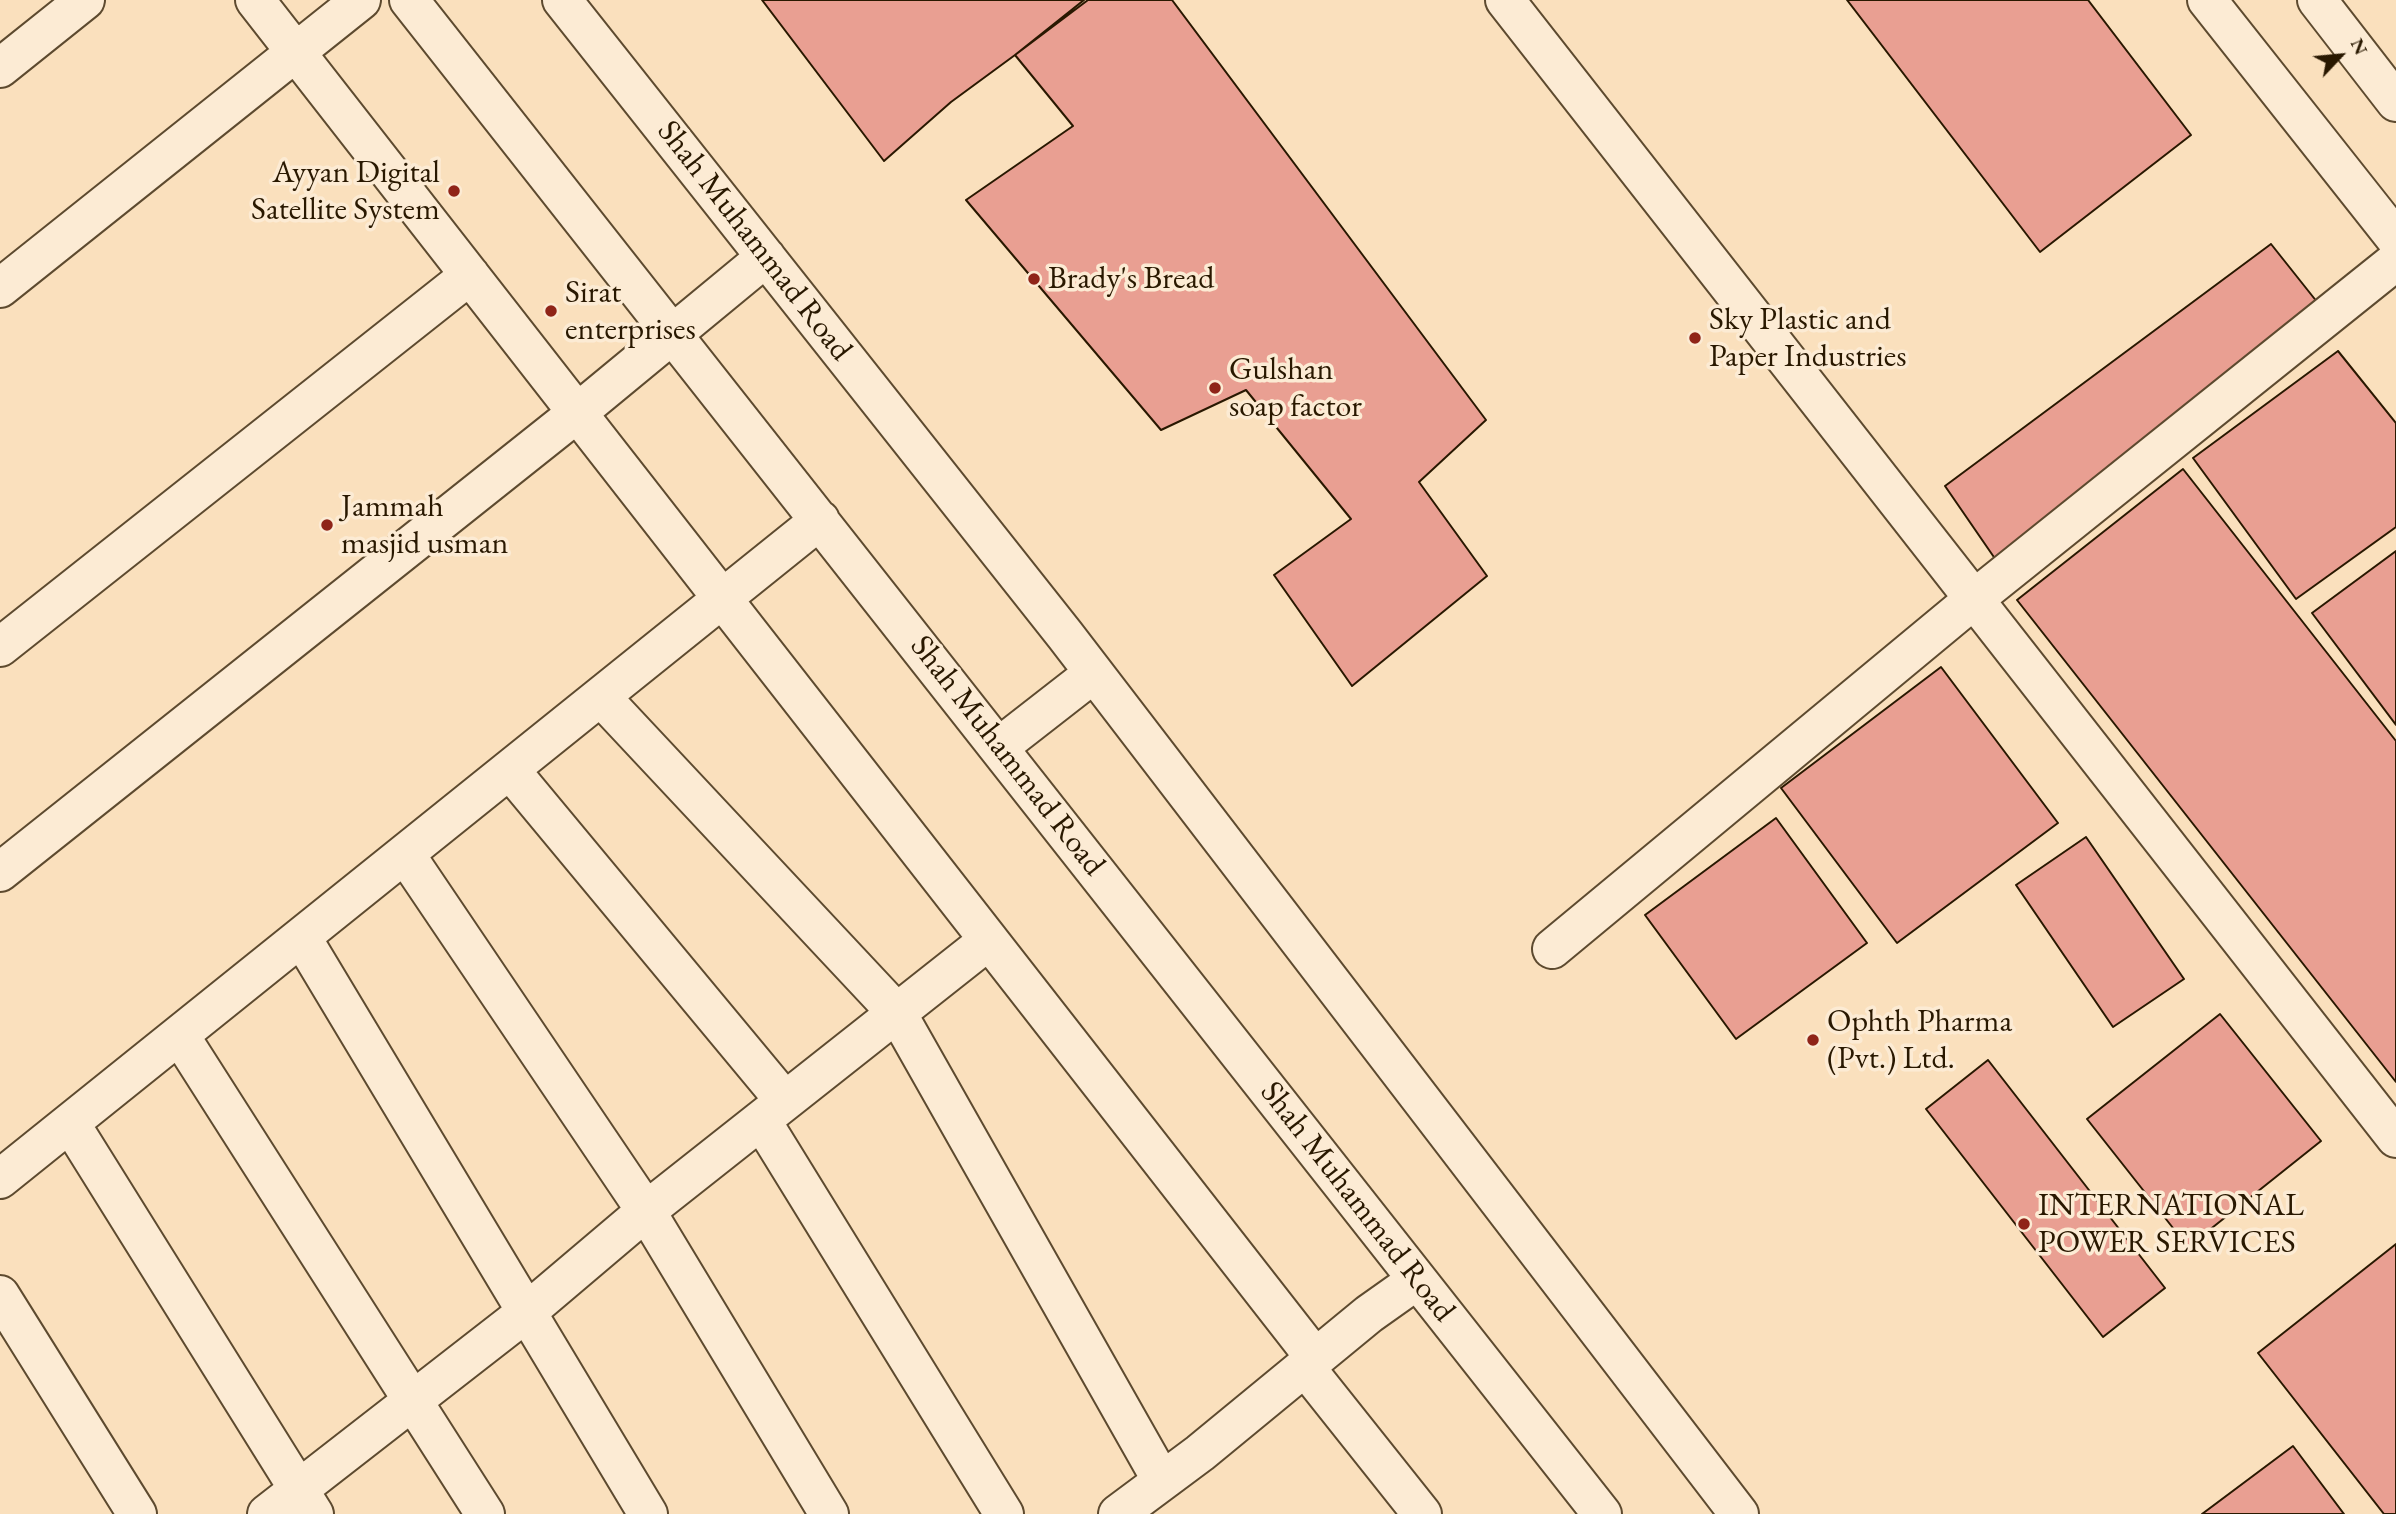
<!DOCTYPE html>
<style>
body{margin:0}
#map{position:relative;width:2396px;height:1514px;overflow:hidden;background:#fae0bd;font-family:"EB Garamond",serif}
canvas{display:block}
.north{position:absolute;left:2305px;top:21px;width:70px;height:70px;-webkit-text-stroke:5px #fcebd4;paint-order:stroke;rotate:64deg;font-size:19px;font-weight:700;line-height:28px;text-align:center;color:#291800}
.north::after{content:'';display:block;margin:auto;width:24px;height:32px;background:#291800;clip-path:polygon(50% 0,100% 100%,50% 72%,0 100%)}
</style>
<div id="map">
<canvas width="2396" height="1514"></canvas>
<div class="north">N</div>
</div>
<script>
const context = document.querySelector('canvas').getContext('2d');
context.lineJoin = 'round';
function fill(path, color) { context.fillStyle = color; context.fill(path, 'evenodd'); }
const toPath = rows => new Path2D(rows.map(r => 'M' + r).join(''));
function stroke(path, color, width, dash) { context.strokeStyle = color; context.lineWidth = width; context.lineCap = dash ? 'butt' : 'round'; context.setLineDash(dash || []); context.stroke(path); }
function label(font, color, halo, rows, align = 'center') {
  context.font = font + ' "EB Garamond",serif'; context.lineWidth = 7; context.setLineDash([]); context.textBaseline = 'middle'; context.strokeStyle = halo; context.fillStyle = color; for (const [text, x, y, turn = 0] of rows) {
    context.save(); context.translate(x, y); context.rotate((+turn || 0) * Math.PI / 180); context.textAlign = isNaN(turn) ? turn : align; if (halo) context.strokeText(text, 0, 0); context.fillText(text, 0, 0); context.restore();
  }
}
const building = toPath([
 [762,0,1084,0,1015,55,951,102,884,161,762,0],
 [1088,0,1172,0,1486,420,1419,482,1487,576,1352,686,1274,575,1351,519,1246,390,1161,430,966,200,1073,126,1015,55,1088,0],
 [1847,0,2088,0,2191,135,2040,252,1847,0],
 [2271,244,2333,322,2009,579,1945,486,2271,244],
 [2338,351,2396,423,2396,527,2296,599,2193,458,2338,351],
 [2183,469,2396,741,2396,1082,2017,600,2183,469],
 [2396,551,2396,725,2312,613,2396,551],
 [1941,667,2058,823,1897,943,1781,788,1941,667],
 [1776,818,1867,943,1736,1039,1645,915,1776,818],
 [2086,837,2184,979,2113,1027,2016,885,2086,837],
 [2220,1014,2321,1141,2188,1247,2087,1119,2220,1014],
 [1988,1060,2165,1288,2103,1337,1926,1109,1988,1060],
 [2396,1244,2396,1514,2384,1514,2258,1353,2396,1244],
 [2293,1446,2344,1514,2202,1514,2293,1446]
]);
fill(building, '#e99f92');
stroke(building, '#291800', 2);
const minor = toPath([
 [255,0,1316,1359],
 [409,0,1602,1514],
 [562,0,1065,635,1739,1514],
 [1505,0,2396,1138],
 [2207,0,2396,239],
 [2317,0,2396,102],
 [0,68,85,0],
 [0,288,361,0],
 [0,647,470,275],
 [601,697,897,1013,1162,1481],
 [999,747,1094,673],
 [510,770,785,1101],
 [405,854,646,1211,829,1514],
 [0,872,577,413,766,257],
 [302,938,648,1514],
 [1552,949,1973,600,2396,261],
 [180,1036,485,1514],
 [761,1120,1004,1514],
 [70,1123,314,1514],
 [0,1179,820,520],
 [0,1295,137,1514],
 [1305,1367,1422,1514],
 [267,1514,528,1311,646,1211,989,940],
 [1118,1514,1200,1453,1369,1314,1417,1280]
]);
stroke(minor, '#5d4a2f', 42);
stroke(minor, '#fcebd4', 38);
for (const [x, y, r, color] of [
 [454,191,7,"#8f2418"],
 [1034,279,7,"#8f2418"],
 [551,311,7,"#8f2418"],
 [1695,338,7,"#8f2418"],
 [1215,388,7,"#8f2418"],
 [327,525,7,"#8f2418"],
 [1813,1040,7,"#8f2418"],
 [2024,1224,7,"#8f2418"]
]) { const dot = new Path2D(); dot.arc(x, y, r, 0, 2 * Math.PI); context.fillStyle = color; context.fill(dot); stroke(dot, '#fcebd4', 2.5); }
label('32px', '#291800', '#fcebd4', [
 ["Ayyan Digital",440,173,"right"],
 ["Satellite System",440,210,"right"],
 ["Brady's Bread",1048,279],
 ["Sirat",565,293],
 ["enterprises",565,330],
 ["Sky Plastic and",1709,320],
 ["Paper Industries",1709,357],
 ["Gulshan",1229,370],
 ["soap factor",1229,407],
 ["Jammah",341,507],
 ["masjid usman",341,544],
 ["Ophth Pharma",1827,1022],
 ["(Pvt.) Ltd.",1827,1059],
 ["INTERNATIONAL",2038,1206],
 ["POWER SERVICES",2038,1243]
], 'left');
label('32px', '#291800', '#fcebd4', [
 ["Shah Muhammad Road",754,241,52],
 ["Shah Muhammad Road",1007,756,52],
 ["Shah Muhammad Road",1357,1202,52]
]);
</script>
